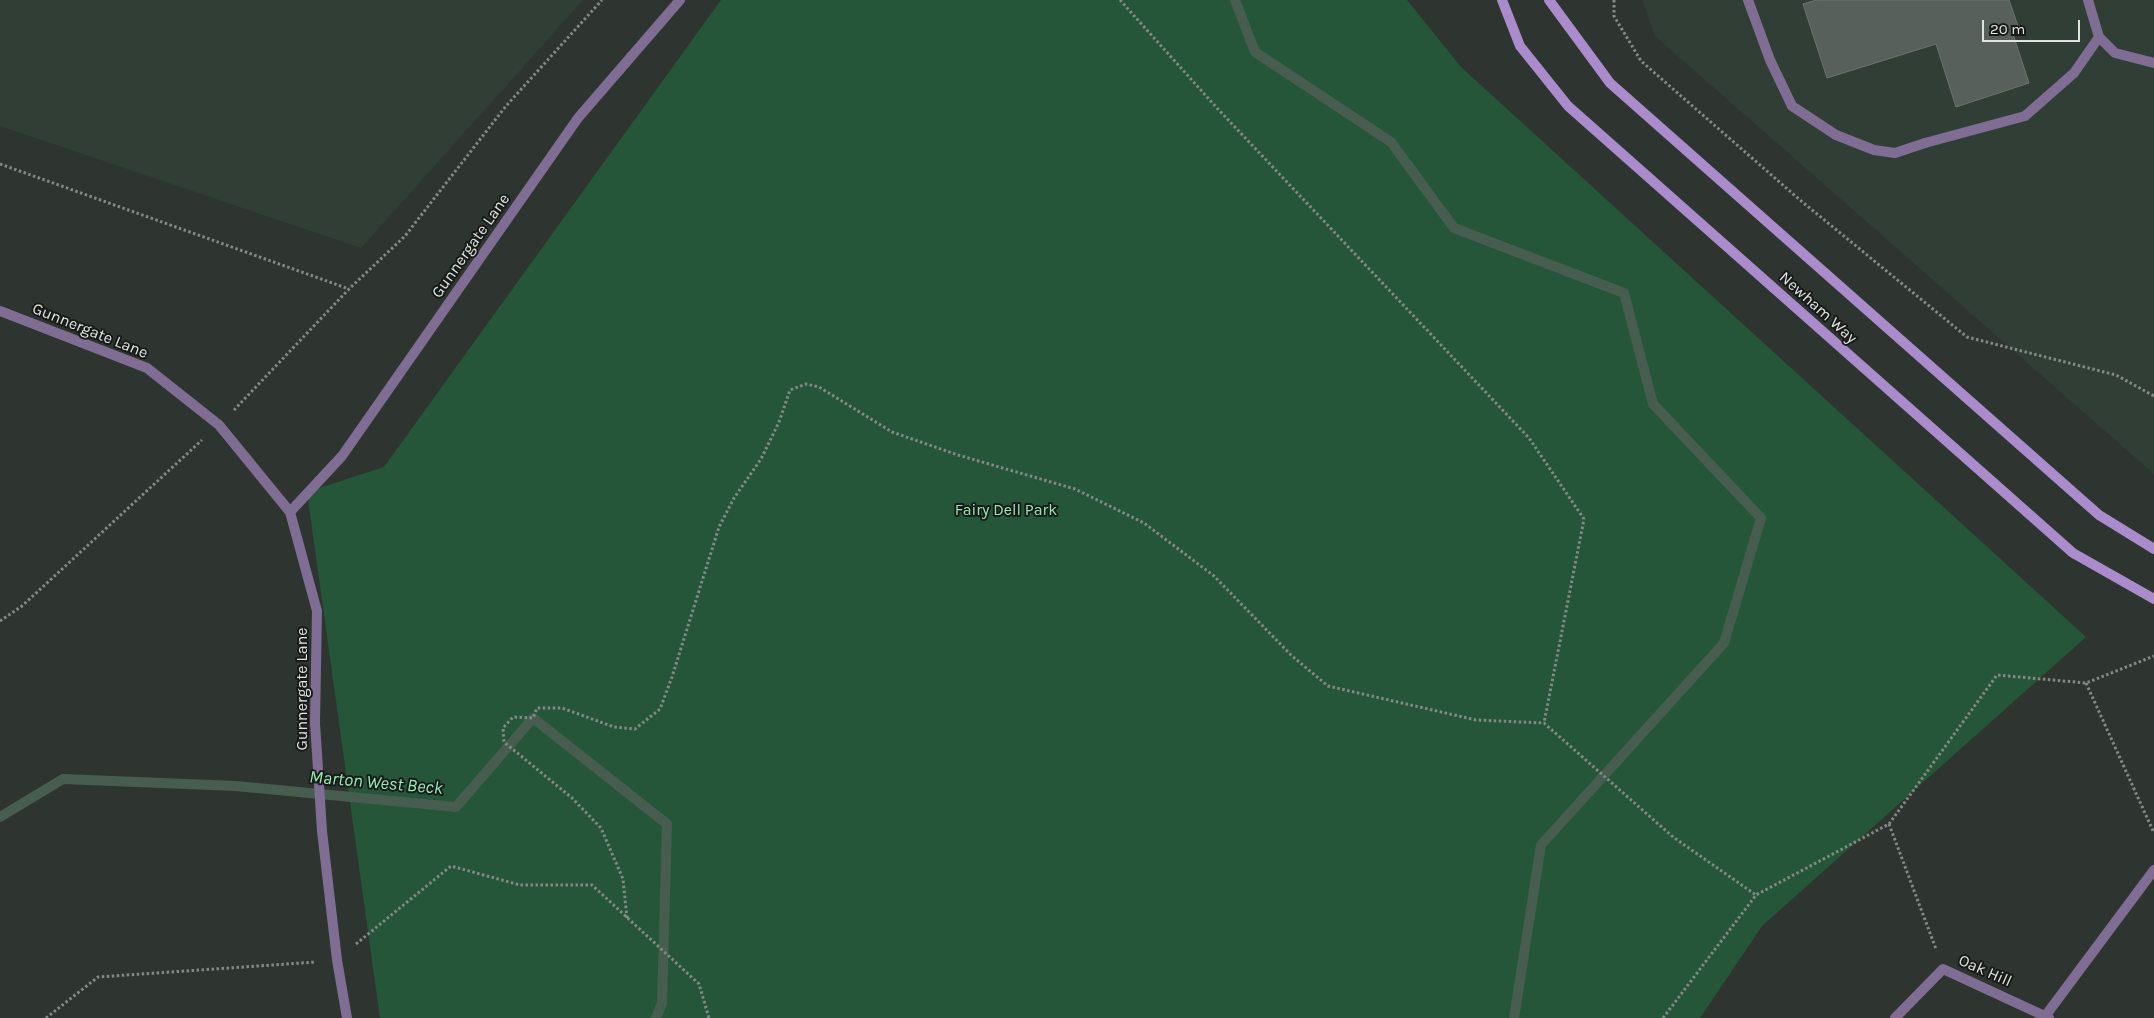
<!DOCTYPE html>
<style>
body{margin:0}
#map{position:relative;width:2154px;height:1018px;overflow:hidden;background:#2e3530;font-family:Karla,sans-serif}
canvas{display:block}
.scale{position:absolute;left:1982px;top:20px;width:98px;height:22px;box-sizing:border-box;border:2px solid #dfe4e1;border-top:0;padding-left:6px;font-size:15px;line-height:18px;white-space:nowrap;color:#dfe4e1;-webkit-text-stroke:4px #181b19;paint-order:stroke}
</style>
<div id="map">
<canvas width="2154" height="1018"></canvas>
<div class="scale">20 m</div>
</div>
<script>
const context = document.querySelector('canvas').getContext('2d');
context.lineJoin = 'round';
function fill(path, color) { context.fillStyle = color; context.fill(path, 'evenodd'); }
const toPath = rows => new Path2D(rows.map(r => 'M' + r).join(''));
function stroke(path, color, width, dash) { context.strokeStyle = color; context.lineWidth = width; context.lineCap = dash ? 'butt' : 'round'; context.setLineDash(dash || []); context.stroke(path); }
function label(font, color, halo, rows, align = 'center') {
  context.font = font + ' Karla,sans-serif'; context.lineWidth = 4; context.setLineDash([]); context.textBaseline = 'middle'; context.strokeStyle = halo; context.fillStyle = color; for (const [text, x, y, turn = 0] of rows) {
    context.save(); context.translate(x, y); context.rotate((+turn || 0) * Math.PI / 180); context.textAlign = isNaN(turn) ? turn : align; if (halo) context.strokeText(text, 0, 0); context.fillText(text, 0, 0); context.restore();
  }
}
fill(toPath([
 [0,0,583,0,361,248,0,126],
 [1642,0,2154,0,2154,474,1655,36]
]), '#313e35');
fill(toPath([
 [721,0,1407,0,1461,67,2086,637,1762,926,1700,1018,380,1018,307,492,384,467]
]), '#265639');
stroke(toPath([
 [1235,0,1255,52,1391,142,1454,228,1624,293,1653,404,1761,518,1724,643,1541,845,1514,1018],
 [0,817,63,779,236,786,456,807,533,718,667,824,662,1003,656,1018]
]), '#465d50', 10);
const building = toPath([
 [1816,0,2009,0,2019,29,2012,31,2029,83,1956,107,1936,44,1827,78,1803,4,1816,0]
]);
fill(building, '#58605b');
stroke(building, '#6c746f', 1);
stroke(toPath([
 [1120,0,1216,107,1529,438,1584,519,1544,723],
 [1614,0,1614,16,1641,61,1800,200,1967,337,2116,375,2154,396],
 [0,164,349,289],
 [234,410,349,289,405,236,506,106,602,0],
 [0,621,22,606,202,440],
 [2086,683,2154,833],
 [1889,824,1936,949],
 [627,918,623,879,601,828,572,798,504,742,503,728,513,717,533,718,537,708,562,708,614,727,635,729,660,709,672,677,719,527,734,498,761,459,779,422,790,390,806,384,819,387,892,432,958,455,1075,489,1144,523,1214,576,1292,656,1328,686,1476,720,1544,723,1673,837,1756,895],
 [356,944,451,866,520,885,592,885,699,984,709,1018],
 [46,1018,98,977,316,962],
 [1663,1018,1756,895,1889,824,1997,675,2086,683,2154,656]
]), '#838985', 3, [2.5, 2.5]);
stroke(toPath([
 [1748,0,1770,60,1792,106,1836,135,1874,150,1895,153,1925,143]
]), '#7f6d94', 10);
stroke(toPath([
 [2088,0,2099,37,2115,53,2154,63],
 [1925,143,2025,116,2074,73,2099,37],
 [0,311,147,368,219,425,290,512,317,611,315,723,322,831,337,960,347,1018],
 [290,512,342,456,578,118,680,0],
 [2046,1015,2154,870],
 [1895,1018,1943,969,2049,1018]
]), '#7f6d94', 10);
stroke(toPath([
 [1502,0,1520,46,1568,106,2073,553,2154,599],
 [1549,0,1610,83,2099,515,2154,549]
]), '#aa8ccc', 10);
label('16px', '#dfe4e1', '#181b19', [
 ["Gunnergate Lane",471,246,-55],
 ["Newham Way",1818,308,42],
 ["Gunnergate Lane",90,331,22],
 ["Gunnergate Lane",302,689,-90],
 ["Oak Hill",1985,971,24]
]);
label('16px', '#92e7b1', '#181b19', [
 ["Fairy Dell Park",1006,510]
]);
label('italic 18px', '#97ecb6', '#181b19', [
 ["Marton West Beck",376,783,5]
]);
</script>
